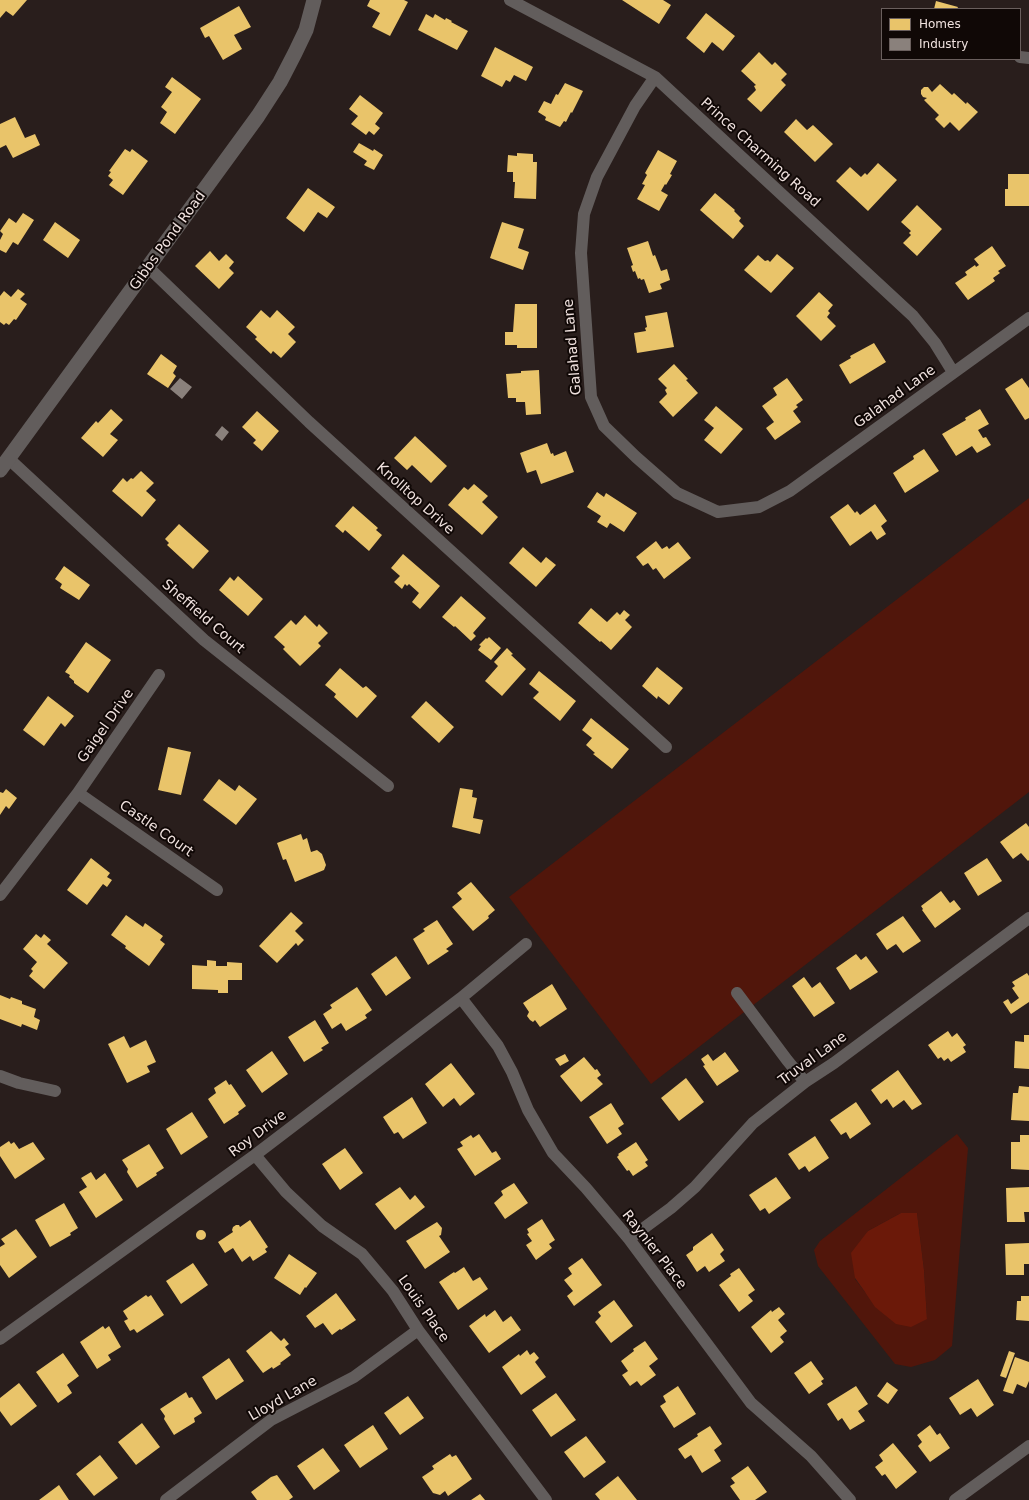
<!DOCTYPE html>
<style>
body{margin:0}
#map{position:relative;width:1029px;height:1500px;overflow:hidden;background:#291e1c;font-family:"DejaVu Sans",sans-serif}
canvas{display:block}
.legend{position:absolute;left:881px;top:8px;width:140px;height:52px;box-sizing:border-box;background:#100806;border:1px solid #6a5f5d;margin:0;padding:5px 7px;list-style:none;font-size:12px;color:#f0e2df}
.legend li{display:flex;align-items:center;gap:8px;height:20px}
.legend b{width:20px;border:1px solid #6a5f5d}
</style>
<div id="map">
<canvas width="1029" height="1500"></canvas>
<ul class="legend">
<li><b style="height:11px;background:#e9c46a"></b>Homes</li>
<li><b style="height:11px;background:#8a817c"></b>Industry</li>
</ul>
</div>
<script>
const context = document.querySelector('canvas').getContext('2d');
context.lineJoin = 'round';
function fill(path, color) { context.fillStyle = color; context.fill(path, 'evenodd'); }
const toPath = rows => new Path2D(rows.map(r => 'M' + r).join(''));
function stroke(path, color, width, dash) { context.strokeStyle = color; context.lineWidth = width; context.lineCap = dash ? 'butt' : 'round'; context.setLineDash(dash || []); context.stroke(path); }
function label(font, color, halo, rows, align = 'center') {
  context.font = font + ' "DejaVu Sans",sans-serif'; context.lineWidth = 4; context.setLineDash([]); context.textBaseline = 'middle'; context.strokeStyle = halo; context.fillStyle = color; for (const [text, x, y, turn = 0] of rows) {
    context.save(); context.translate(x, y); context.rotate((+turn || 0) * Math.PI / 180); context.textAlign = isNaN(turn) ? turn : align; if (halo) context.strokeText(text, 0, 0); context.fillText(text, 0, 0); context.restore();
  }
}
fill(toPath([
 [1029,498,1029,792,651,1084,509,897],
 [957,1134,968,1148,952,1346,935,1360,911,1367,895,1364,818,1266,814,1250,820,1241],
 [901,1213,917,1213,924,1270,927,1319,865,1292,855,1279,868,1231]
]), '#51160b');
fill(toPath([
 [901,1213,917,1213,924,1270,927,1319,911,1327,896,1324,875,1307,865,1292,855,1278,851,1253,868,1231]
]), '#6b1909');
fill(toPath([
 [0,0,27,0,13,16,6,11,0,18],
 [370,0,404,0,408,2,390,36,372,27,380,13,367,6],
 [622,0,663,0,671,5,659,24],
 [936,1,958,7,957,9,934,9],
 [239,6,251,27,234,35,242,49,223,60,209,36,205,38,200,28],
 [706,13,735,36,723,51,712,42,704,53,686,38],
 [426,14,433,18,435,14,445,20,446,18,452,21,451,22,468,31,457,50,418,30],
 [495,47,533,67,526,81,514,75,510,82,506,80,502,87,481,76],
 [759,52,772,65,775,62,787,74,781,80,786,85,761,112,747,99,756,90,754,86,756,85,741,71],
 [172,77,201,99,175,134,160,123,167,112,161,107,172,92,165,87],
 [565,83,583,91,572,113,571,112,566,122,564,121,560,127,545,120,546,117,538,112,544,101,551,104,556,94,558,95],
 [940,84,952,95,954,93,966,104,967,102,978,112,959,131,950,122,944,128,935,119,939,115,924,100,927,98,923,97,921,94,921,90,924,87,928,87,932,92],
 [360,95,383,113,375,124,380,128,374,135,369,131,366,135,351,124,358,116,349,109],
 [15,117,25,138,35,134,40,145,13,158,6,145,0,148,0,124],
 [796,119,807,130,813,125,833,144,815,162,784,132],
 [359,143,373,151,374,149,383,155,374,170,364,165,367,161,353,152],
 [125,149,130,152,132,149,148,161,123,195,109,185,113,180,108,176,111,172,109,171],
 [658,150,677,161,670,174,672,175,666,185,665,184,661,191,668,195,659,211,637,199,645,185,642,184,647,175,645,173],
 [517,153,533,154,533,162,537,162,536,199,514,198,515,182,513,182,513,172,507,172,508,155,517,156],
 [878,163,897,180,868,211,836,181,850,167,861,177,865,173,867,175],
 [1008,174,1029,174,1029,206,1005,206,1005,189,1008,189],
 [308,188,335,207,327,218,318,212,304,232,286,218],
 [715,193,735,210,734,211,741,218,739,221,744,226,733,239,700,210],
 [917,205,942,229,917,256,903,243,911,235,909,233,911,231,901,222],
 [23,213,34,220,18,245,13,242,6,253,0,250,0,240,3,234,0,231,9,218,16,223],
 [55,222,80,240,68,258,43,240],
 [502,222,524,229,518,248,529,252,523,270,490,258],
 [648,241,653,256,655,255,661,271,667,269,670,280,660,284,662,289,649,293,644,279,641,280,640,278,638,279,635,271,633,272,631,266,633,265,627,248],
 [992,246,1006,266,998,271,1000,273,993,278,995,281,968,300,955,283,967,275,965,272,975,265,976,267,979,265,974,259],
 [210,251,219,261,226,254,234,262,229,268,234,273,219,289,195,266],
 [777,254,794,268,771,293,744,270,758,255,765,261,768,260,770,262],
 [18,289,25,294,20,299,27,304,16,320,14,319,9,325,6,323,4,325,0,322,0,296,4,291,11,297],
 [819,292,833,305,828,311,830,313,827,317,836,326,821,341,796,316],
 [515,304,537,304,537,348,517,348,517,345,505,345,505,332,513,332],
 [261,310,270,318,277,310,295,327,288,334,296,342,281,358,273,351,271,354,255,339,257,337,246,327],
 [667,312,674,347,637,353,634,333,646,331,645,328,647,327,645,316],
 [874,343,886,362,850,384,839,365,851,358,850,356],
 [161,354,177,366,173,373,176,376,168,388,147,374],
 [674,364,688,379,686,380,698,393,673,417,659,402,667,394,665,390,667,388,658,379],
 [539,370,541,414,526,415,525,402,516,402,516,398,508,398,506,374,521,373,521,371],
 [787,378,803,400,796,405,798,407,793,411,801,422,775,440,766,428,774,422,762,406,777,395,773,388],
 [1022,378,1029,388,1029,418,1025,420,1005,389],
 [716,406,743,429,721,454,704,440,714,428,704,420],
 [111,409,123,420,110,434,118,440,103,457,81,438,96,421,98,423],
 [980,409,989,424,978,430,983,438,986,437,991,445,977,453,972,446,956,456,942,434,966,420,965,418],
 [257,411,279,431,262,451,253,443,256,440,242,427],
 [415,436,447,466,431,483,412,465,407,470,394,458],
 [547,443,551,454,553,453,554,456,566,451,574,472,541,484,536,470,527,473,520,453],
 [924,449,939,471,905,493,893,473,914,459,913,456],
 [141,471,154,483,146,491,156,500,142,517,112,491,123,478,127,482,131,478,133,479],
 [474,484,488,496,482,502,498,517,482,535,448,505,464,487,468,490],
 [597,492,604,497,606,493,637,513,624,532,610,523,607,528,597,522,601,516,587,507],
 [848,504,855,513,857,511,860,515,875,504,887,521,881,526,886,534,877,540,871,531,850,546,830,517],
 [353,506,378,528,376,530,382,535,369,551,345,530,343,533,335,526],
 [179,524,209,551,193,569,167,545,169,543,165,539],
 [656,541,662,549,667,546,669,549,678,542,691,558,664,579,656,568,653,570,648,563,643,566,636,557],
 [523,547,541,563,546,557,556,565,536,587,509,563],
 [403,554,440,586,420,609,412,602,419,593,409,584,407,586,405,584,402,589,394,582,400,576,391,568],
 [64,566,90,585,79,600,60,588,62,584,55,579],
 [238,576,263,599,248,616,219,590,230,577,234,581],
 [461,596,486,618,473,633,476,636,471,641,455,626,454,627,442,617],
 [591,608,607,622,617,612,620,615,624,610,630,615,625,620,632,627,611,650,601,641,600,642,578,623],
 [305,615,317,627,319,624,328,633,318,643,321,646,300,666,283,649,285,647,274,637,291,620,296,625],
 [489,637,501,648,491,660,478,650,481,646,479,645,486,638,487,639],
 [86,642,111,660,88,693,74,683,74,681,69,677,70,675,65,672],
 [507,648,513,654,511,655,526,669,502,696,485,681,498,666,494,662],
 [657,667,683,688,669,705,658,696,657,699,642,686],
 [340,668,363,688,366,686,377,696,357,718,334,697,336,694,325,685],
 [539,671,576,701,560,721,533,698,539,692,529,684],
 [48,696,74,716,65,727,61,723,44,746,23,730],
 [426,701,454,727,439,743,411,717],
 [591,718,629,749,612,769,593,754,595,753,586,745,592,738,582,730],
 [168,747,191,752,181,795,158,790],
 [219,779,235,791,239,785,257,799,236,825,203,800],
 [460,788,473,790,472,797,477,798,473,818,483,820,480,834,452,827],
 [6,789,17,798,9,809,6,806,0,815,0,792,3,793],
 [1026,823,1029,827,1029,860,1028,861,1021,853,1013,859,1000,842],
 [301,834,303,840,307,838,311,852,317,850,322,854,326,865,324,870,295,882,286,859,283,860,277,843],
 [91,858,110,873,107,877,112,880,107,887,103,884,87,905,67,890],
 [987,858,1002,881,978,896,964,873],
 [471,882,495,910,488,916,489,918,473,931,452,907,462,899,457,893],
 [941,891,950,903,954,900,961,909,935,928,922,910,923,909,921,906],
 [291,912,303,923,295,931,304,940,298,946,296,943,277,963,259,946],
 [126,915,143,927,145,923,163,936,160,940,165,944,149,966,125,948,126,946,111,935],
 [903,916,921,941,903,953,896,944,887,950,876,934],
 [437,920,453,944,446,949,449,951,428,965,413,939,425,931,423,929],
 [36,934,41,938,44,934,51,940,47,944,68,963,44,989,29,976,33,971,31,969,37,962,23,949],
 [856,954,861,960,866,956,878,972,850,990,836,968],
 [396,956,411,978,386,996,371,974],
 [207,960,216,961,216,966,227,966,227,962,242,963,242,980,228,980,228,993,218,993,218,990,192,989,192,965,207,966],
 [1027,973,1029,976,1029,1002,1011,1014,1003,1002,1008,999,1011,1004,1019,998,1012,988,1015,986,1012,982],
 [804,977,812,988,820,982,835,1003,814,1017,792,986],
 [552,984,567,1009,540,1027,535,1020,533,1022,530,1020,527,1016,529,1012,523,1003],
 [357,987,372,1010,365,1015,367,1018,346,1031,341,1023,332,1029,323,1014,332,1008,330,1005],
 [0,995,10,999,11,997,22,1001,22,1004,36,1009,34,1017,40,1020,37,1030,22,1024,21,1027,0,1019],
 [315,1020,329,1043,321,1048,323,1050,304,1062,288,1037],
 [948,1031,952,1037,957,1033,966,1045,963,1047,966,1052,951,1062,948,1058,944,1061,941,1057,938,1059,928,1045],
 [1024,1035,1029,1035,1029,1069,1014,1068,1015,1041,1024,1042],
 [124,1036,130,1048,146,1040,156,1062,147,1066,150,1072,127,1083,108,1044],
 [272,1051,288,1074,262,1093,246,1070],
 [725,1052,739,1071,717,1086,703,1066,705,1065,701,1059,708,1054,713,1061],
 [565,1054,569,1061,560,1066,555,1059],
 [584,1057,595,1070,597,1069,601,1075,597,1078,603,1084,581,1102,560,1076],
 [451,1063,475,1094,460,1106,454,1098,443,1107,425,1084],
 [898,1070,922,1104,912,1110,904,1100,893,1108,887,1099,881,1104,871,1090],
 [686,1078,704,1102,679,1121,661,1098],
 [226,1080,229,1085,231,1084,246,1106,238,1112,239,1114,224,1124,208,1099,216,1093,214,1088],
 [1019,1086,1029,1087,1029,1121,1011,1120,1013,1093,1018,1093],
 [412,1097,427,1123,403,1139,398,1132,394,1134,383,1117],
 [856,1102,871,1124,850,1139,846,1132,841,1135,830,1120],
 [611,1103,624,1124,618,1128,622,1134,607,1144,589,1117],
 [192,1112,208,1137,181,1155,166,1129],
 [479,1134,492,1153,496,1151,501,1159,475,1176,457,1149,463,1146,460,1142,471,1135,473,1138],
 [1020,1135,1029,1135,1029,1170,1011,1169,1011,1142,1020,1142],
 [815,1136,829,1158,809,1172,805,1166,799,1170,788,1154],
 [9,1141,11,1144,14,1142,19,1149,33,1142,45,1159,15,1179,0,1156,0,1147],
 [636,1142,648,1160,645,1162,648,1166,633,1176,629,1170,627,1171,617,1157,619,1155,618,1154],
 [149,1144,164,1168,156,1173,157,1175,137,1188,127,1172,128,1169,122,1160],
 [345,1148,363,1173,340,1190,322,1164],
 [91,1172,96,1180,105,1173,123,1200,96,1218,79,1192,87,1187,81,1178],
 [776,1177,791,1198,769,1214,765,1208,760,1211,749,1195],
 [514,1183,528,1203,505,1219,494,1203,503,1195,501,1191],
 [400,1187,410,1200,415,1195,425,1207,395,1230,375,1204],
 [1029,1187,1029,1212,1024,1212,1025,1222,1007,1222,1006,1188],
 [64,1203,78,1228,70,1233,71,1235,50,1247,35,1220],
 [542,1219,555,1240,549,1244,552,1248,536,1260,526,1245,532,1241,527,1234,529,1233,527,1229],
 [250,1220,268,1247,265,1249,267,1252,253,1261,250,1256,242,1262,233,1248,225,1253,218,1242,233,1232,232,1230,233,1227,236,1225,239,1225,240,1227],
 [437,1222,442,1228,441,1235,439,1236,450,1252,425,1269,406,1241],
 [16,1229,37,1257,9,1278,0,1265,0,1247,5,1244,1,1239],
 '196 1235a5 5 0 1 1 10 0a5 5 0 1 1-10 0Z',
 [712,1233,724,1250,720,1254,725,1261,709,1272,705,1266,697,1272,686,1255,693,1250,693,1247],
 [1029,1243,1029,1264,1024,1264,1024,1275,1006,1275,1005,1244],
 [289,1254,317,1273,306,1288,305,1287,300,1295,274,1278],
 [582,1258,602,1285,574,1306,567,1296,573,1291,564,1280,572,1274,568,1268],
 [193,1263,208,1285,181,1304,166,1281],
 [464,1267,473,1281,480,1277,488,1289,458,1310,439,1282,454,1272,455,1273],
 [739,1268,755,1290,748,1295,753,1301,739,1312,719,1285,731,1276,730,1274],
 [336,1293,356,1320,341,1330,340,1329,332,1335,323,1323,315,1328,306,1316],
 [146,1295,148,1297,151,1295,164,1315,137,1333,134,1329,130,1331,124,1321,128,1319,123,1311],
 [1021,1296,1029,1296,1029,1321,1016,1320,1017,1301,1021,1301],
 [614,1300,633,1326,611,1343,595,1322,601,1316,598,1312],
 [779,1307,785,1314,778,1320,787,1331,780,1337,784,1342,771,1353,751,1327,771,1310,772,1312],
 [495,1310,503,1322,511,1316,521,1330,489,1353,469,1326,485,1314,486,1317],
 [103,1326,105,1329,109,1326,121,1347,108,1355,111,1360,97,1369,80,1342],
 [271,1331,281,1341,284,1338,289,1344,285,1347,291,1355,280,1363,281,1364,273,1369,272,1367,263,1373,246,1351],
 [645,1341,658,1359,649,1366,656,1375,641,1386,637,1381,630,1386,622,1375,628,1371,621,1361,634,1351,633,1349],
 [527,1350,530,1355,534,1352,539,1358,535,1362,546,1377,521,1395,502,1367,519,1354,520,1356],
 [1009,1351,1015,1353,1006,1378,1000,1376],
 [63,1353,79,1376,67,1385,72,1393,58,1403,36,1372],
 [1015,1357,1029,1362,1029,1381,1026,1388,1017,1384,1013,1394,1003,1391],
 [229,1358,244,1381,216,1400,202,1377],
 [811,1361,824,1379,821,1381,823,1384,809,1394,794,1373],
 [978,1379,994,1405,977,1417,971,1408,960,1415,949,1398],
 [887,1382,898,1390,888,1404,877,1396],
 [19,1383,37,1406,11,1426,0,1411,0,1398],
 [678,1386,696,1414,674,1428,660,1406,666,1402,663,1396],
 [856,1386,868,1404,858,1411,865,1421,850,1430,842,1418,838,1421,827,1404],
 [186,1392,189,1398,192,1397,202,1413,194,1418,195,1422,174,1435,164,1419,165,1416,160,1409],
 [556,1393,576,1420,551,1437,532,1410],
 [408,1396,424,1418,400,1435,384,1413],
 [142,1423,160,1447,136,1465,118,1442],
 [373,1425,388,1449,360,1468,344,1445],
 [930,1425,937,1435,940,1433,950,1448,930,1462,918,1446,922,1442,917,1435],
 [710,1426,722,1444,714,1450,721,1461,702,1473,691,1455,685,1459,678,1449,698,1436,697,1434],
 [586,1436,606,1462,584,1478,564,1452],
 [893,1443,917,1472,896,1489,885,1474,882,1476,875,1467,883,1461,879,1455],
 [323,1448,340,1471,314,1490,297,1466],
 [450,1454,452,1457,456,1455,472,1479,448,1496,445,1491,440,1495,433,1493,422,1477,434,1469,432,1466],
 [100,1455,118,1478,94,1496,76,1474],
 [748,1466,767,1492,755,1500,740,1500,730,1486,735,1483,731,1478],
 [277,1475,293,1497,289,1500,257,1500,251,1492,271,1477],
 [618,1476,637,1500,600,1500,595,1494],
 [59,1485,69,1500,39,1500],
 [480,1494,485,1500,471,1500]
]), '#e9c46a');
fill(toPath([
 [180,378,192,387,182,399,170,389],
 [222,426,229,432,222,441,215,435]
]), '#8a817c');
stroke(toPath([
 [510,0,655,77,913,316,935,343,953,372],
 [1020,57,1029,58],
 [655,77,635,106,597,177,584,214,581,253,591,397,604,426,636,457,677,493,718,512,759,507,790,491,1029,318],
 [149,268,309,422,666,747],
 [9,459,204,640,388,786],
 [78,793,217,890],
 [0,895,78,793,159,675],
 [737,993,787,1060,805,1082],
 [461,998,498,1046,512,1072,528,1110,553,1153,586,1188,629,1239,751,1403,811,1456,850,1500],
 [0,1076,19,1083,55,1091],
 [255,1155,286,1192,322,1226,362,1254,393,1291,418,1330,546,1500],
 [629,1239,671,1208,695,1187,753,1123,805,1082,834,1063,1029,918],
 [0,1339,255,1155,461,998,526,944],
 [166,1500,271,1420,354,1377,418,1330],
 [955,1500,1029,1446]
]), '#625d5c', 12);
stroke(toPath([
 [0,470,258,116,280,82,295,53,306,30,314,0]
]), '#625d5c', 15);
label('14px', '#f0e2df', '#100806', [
 ["Prince Charming Road",760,153,42],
 ["Gibbs Pond Road",168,241,-54],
 ["Galahad Lane",573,347,-95],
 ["Galahad Lane",895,397,-36],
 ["Knolltop Drive",415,499,42],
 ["Sheffield Court",203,617,41],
 ["Gaigel Drive",106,726,-55],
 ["Castle Court",156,829,35],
 ["Truval Lane",813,1059,-36],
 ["Roy Drive",258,1134,-37],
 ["Raynier Place",654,1250,52],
 ["Louis Place",423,1309,55],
 ["Lloyd Lane",283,1399,-30]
]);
</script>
